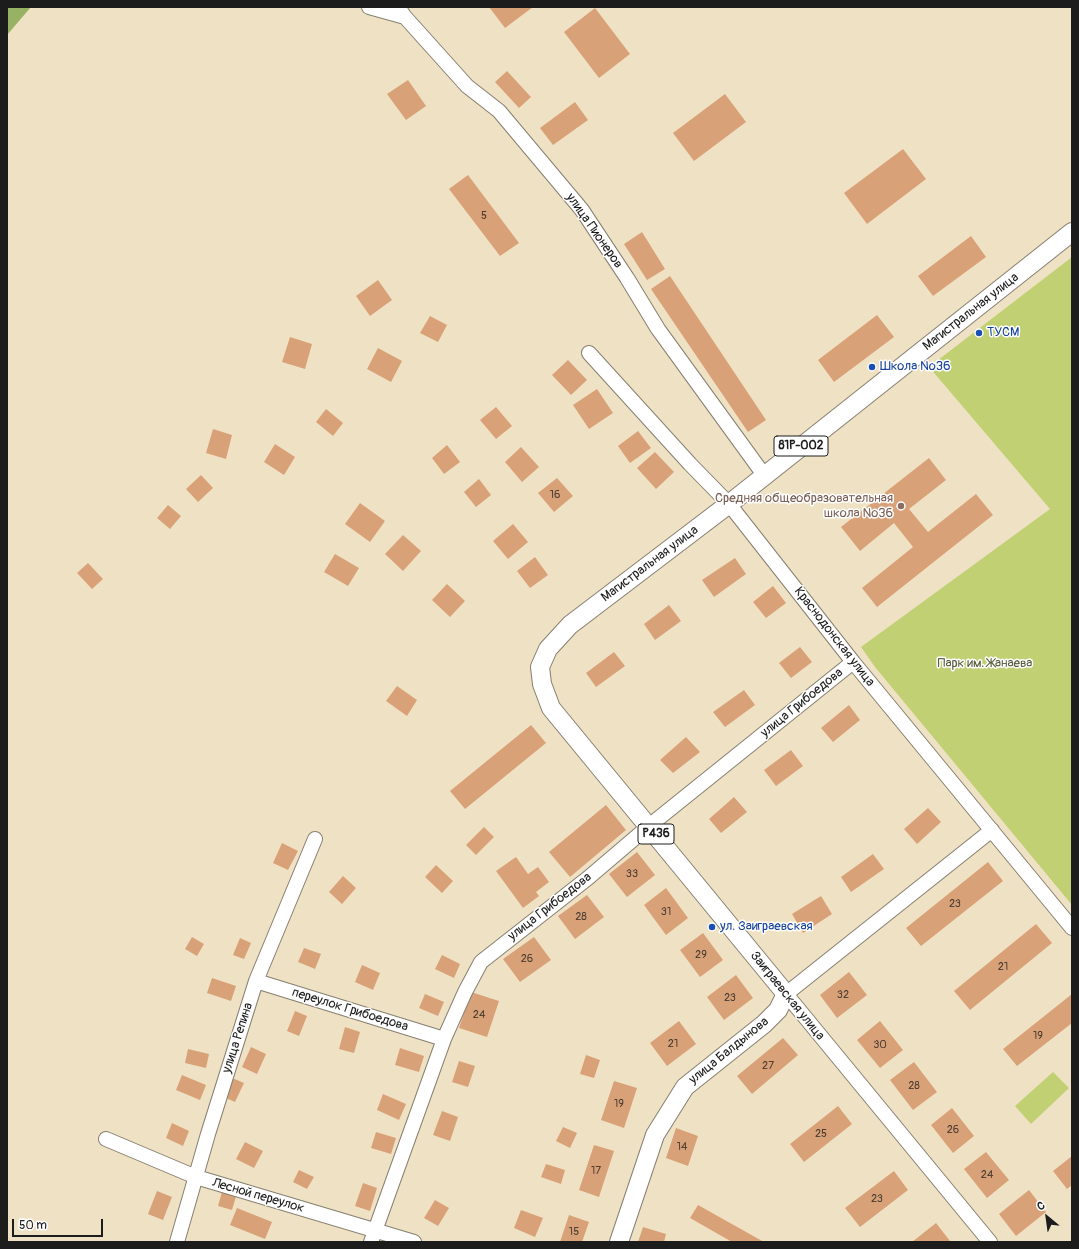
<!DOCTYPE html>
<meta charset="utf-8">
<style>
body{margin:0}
#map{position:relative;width:1079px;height:1249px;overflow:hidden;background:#efe2c4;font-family:Pangolin,sans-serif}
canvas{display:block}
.frame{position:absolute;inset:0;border:8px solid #1c1c1c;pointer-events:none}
.north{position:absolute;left:1027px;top:1197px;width:40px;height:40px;-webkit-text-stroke:3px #fff;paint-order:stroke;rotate:331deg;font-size:11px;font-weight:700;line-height:16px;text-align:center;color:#1c1c1c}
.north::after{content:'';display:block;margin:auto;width:14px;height:18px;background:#1c1c1c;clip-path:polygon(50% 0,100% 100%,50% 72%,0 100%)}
.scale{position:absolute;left:12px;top:1219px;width:91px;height:18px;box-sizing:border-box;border:2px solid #1c1c1c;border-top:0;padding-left:5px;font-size:12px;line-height:14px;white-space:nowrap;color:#1c1c1c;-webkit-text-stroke:3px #fff;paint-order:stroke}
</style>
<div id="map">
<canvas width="1079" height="1249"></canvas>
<div class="frame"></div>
<div class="north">С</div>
<div class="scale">50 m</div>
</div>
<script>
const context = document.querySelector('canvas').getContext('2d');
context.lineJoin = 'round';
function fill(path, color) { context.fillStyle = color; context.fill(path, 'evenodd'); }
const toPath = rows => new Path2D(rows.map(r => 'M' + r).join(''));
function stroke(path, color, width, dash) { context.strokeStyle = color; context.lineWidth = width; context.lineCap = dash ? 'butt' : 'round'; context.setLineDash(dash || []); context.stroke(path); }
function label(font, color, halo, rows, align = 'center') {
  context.font = font + ' Pangolin,sans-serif'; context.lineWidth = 3; context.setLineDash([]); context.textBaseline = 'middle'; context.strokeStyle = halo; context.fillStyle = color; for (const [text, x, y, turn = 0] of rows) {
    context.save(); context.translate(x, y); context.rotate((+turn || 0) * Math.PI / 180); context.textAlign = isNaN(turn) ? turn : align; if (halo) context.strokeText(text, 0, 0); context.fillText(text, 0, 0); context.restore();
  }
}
fill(toPath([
 [1072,257,1072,905,875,667,861,647,1050,509,929,367],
 [1053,1072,1069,1088,1031,1124,1015,1106]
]), '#c0d072');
fill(toPath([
 [7,7,31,7,7,35]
]), '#98b264');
fill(toPath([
 [489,7,533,7,505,28],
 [595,8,630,54,599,78,564,32],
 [507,71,531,97,519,108,495,82],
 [408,80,426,106,406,120,387,94],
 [725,94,746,122,694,161,673,133],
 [575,102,588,120,553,145,540,128],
 [903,149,926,179,867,224,844,193],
 [468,175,519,243,500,256,449,189],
 [642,232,665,269,647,280,624,244],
 [971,236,986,257,933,296,918,276],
 [670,276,766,420,748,432,651,289],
 [378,280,392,300,370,316,356,296],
 [877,315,894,337,834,382,818,360],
 [430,316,447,325,438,342,420,333],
 [290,337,312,344,305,369,282,362],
 [378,348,402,361,391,382,367,369],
 [568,360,587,380,571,395,552,375],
 [597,389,613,413,589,429,573,405],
 [496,407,512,426,496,439,480,420],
 [326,409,343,423,333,436,316,422],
 [213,429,232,435,226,459,206,453],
 [638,431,651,448,630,463,618,446],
 [275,444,295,457,284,475,264,462],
 [447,445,460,462,444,474,432,458],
 [521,447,539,467,522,482,505,462],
 [655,452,674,472,656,489,637,468],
 [929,458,946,480,909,509,928,532,976,494,993,515,877,607,862,588,913,547,894,523,860,551,841,527],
 [201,475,213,488,198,502,186,489],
 [557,478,573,496,554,512,538,493],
 [479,479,491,495,476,507,464,492],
 [360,503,385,521,370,542,345,524],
 [168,505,181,516,170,529,157,518],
 [513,524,528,542,508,559,493,541],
 [403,535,421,551,403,571,385,554],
 [335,554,359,568,348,586,324,572],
 [535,557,548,575,530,588,517,571],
 [735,558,746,574,714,597,702,580],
 [88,563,103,579,92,589,77,573],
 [447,584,465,601,450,617,432,600],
 [773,586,786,603,766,618,753,602],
 [669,605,681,621,655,640,644,624],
 [800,647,812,662,791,678,779,663],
 [614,652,625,666,596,687,586,673],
 [397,686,417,700,407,716,386,701],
 [744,690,755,705,725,727,713,712],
 [849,705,860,720,833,742,821,728],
 [531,725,546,743,465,809,450,791],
 [686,737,700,752,673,773,660,760],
 [791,750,803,766,776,786,764,770],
 [734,797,747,812,721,833,709,819],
 [606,805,626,830,570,877,549,852],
 [928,808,941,822,917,844,904,829],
 [484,827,494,837,476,855,466,845],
 [282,843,298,851,288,870,273,863],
 [637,852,655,875,627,897,609,874],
 [873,854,884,869,851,892,841,877],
 [516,857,528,874,538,867,549,882,536,892,539,896,523,908,496,871],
 [988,862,1003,881,921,946,906,928],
 [436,865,453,881,442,893,425,877],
 [343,876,356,888,342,904,329,892],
 [666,888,688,918,666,935,644,905],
 [587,895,604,917,575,939,558,916],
 [821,896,832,914,803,933,792,914],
 [1036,924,1052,943,970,1010,954,991],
 [703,933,723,960,700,977,680,950],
 [192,937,204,944,197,956,185,949],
 [534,937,551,960,520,982,503,959],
 [240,938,251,943,244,959,233,955],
 [304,948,321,954,315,969,298,962],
 [442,955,460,964,454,978,435,969],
 [362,965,380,973,373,990,355,982],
 [849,972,867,995,837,1018,820,995],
 [736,975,753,998,724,1020,707,997],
 [212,978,236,986,231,1001,207,993],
 [471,992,499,1001,487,1037,459,1028],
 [425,994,444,1002,438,1016,419,1008],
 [1072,994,1072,1023,1017,1066,1003,1049],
 [295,1011,307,1016,299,1036,287,1031],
 [679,1021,696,1044,667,1066,650,1043],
 [880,1021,903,1050,880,1068,857,1040],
 [345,1027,360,1032,354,1053,339,1049],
 [783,1038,798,1055,752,1094,737,1076],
 [251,1047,266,1054,257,1074,242,1067],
 [400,1048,424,1056,419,1072,395,1065],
 [188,1049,209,1054,206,1068,185,1063],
 [586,1055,600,1060,594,1078,580,1074],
 [459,1061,475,1066,468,1087,452,1082],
 [914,1062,937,1092,913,1110,890,1080],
 [182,1075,206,1085,200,1100,176,1090],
 [230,1077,244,1083,235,1102,221,1096],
 [614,1081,637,1088,624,1128,601,1120],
 [383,1094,406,1104,399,1120,377,1110],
 [838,1106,852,1124,804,1162,790,1144],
 [952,1108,974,1136,953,1153,931,1125],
 [442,1111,458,1117,450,1141,433,1135],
 [172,1123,189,1131,183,1146,166,1138],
 [563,1127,577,1133,570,1148,556,1141],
 [676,1128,698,1136,688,1166,666,1158],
 [376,1132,396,1138,391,1154,371,1148],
 [245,1142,263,1151,254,1168,236,1159],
 [594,1145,614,1151,599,1197,579,1190],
 [986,1152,1009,1180,987,1198,964,1169],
 [1072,1156,1072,1185,1067,1189,1053,1171],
 [546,1164,565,1170,561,1184,541,1177],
 [299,1170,314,1177,307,1189,293,1182],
 [894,1171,908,1190,860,1227,845,1208],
 [363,1183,377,1188,370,1211,355,1206],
 [223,1188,237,1193,232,1210,218,1206],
 [1029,1190,1046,1212,1016,1236,999,1214],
 [157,1191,172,1197,163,1220,148,1214],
 [435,1200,449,1208,438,1226,424,1218],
 [698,1205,764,1242,732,1242,690,1218],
 [237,1208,272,1222,265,1239,230,1225],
 [521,1210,543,1218,535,1237,514,1228],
 [569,1215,589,1222,582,1242,560,1242],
 [936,1223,950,1241,949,1242,912,1242],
 [643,1227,666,1234,664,1242,638,1242]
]), '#d9a177');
const minor = toPath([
 [369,7,405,17],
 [398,7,405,17,467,86,499,111,582,210,627,278,658,329,764,475],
 [589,353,690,464,729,504,853,662,1072,928],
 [256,981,444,1039],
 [106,1139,196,1177,414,1242],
 [177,1242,208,1134,256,981,315,839],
 [371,1242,444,1039,465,992,481,962,588,878,649,826,853,662],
 [990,1242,786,994,992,830]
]);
const major = toPath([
 [619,1242,655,1135,685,1087,764,1024,778,1010,786,994,551,708,542,684,540,667,548,649,570,625,729,504,1072,232]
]);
stroke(minor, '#867f70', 16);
stroke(major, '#867f70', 20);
stroke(minor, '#fff', 14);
stroke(major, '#fff', 18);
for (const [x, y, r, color] of [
 [979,333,4,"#1a4fb4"],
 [872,367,4,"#1a4fb4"],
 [901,506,4,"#8d6e63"],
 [712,927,4,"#1a4fb4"]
]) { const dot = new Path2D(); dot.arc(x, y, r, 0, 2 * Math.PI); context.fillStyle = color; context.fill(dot); stroke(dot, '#fff', 1.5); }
label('11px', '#4b3d33', null, [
 ["5",484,216],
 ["16",555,495],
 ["33",632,874],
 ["23",955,904],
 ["31",666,912],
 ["28",581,917],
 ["29",701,955],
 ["26",527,959],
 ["21",1003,967],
 ["32",843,995],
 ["23",730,998],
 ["24",479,1015],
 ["19",1038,1036],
 ["21",673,1044],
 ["30",880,1045],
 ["27",768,1066],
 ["28",914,1086],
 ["19",619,1104],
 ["26",953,1130],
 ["25",821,1134],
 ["14",682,1147],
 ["17",596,1171],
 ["24",987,1175],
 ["23",877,1199],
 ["15",574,1232]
]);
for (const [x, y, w] of [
 [801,446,54],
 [656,834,36]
]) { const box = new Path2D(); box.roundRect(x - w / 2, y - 10, w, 20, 3); context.fillStyle = '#fff'; context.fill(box); stroke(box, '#1c1c1c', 1); }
label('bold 12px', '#1c1c1c', null, [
 ["81Р-002",801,446],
 ["P436",656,834]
]);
label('13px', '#1c1c1c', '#fff', [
 ["улица Пионеров",594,231,55],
 ["Магистральная улица",971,312,-38],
 ["Магистральная улица",650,564,-37],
 ["Краснодонская улица",834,637,52],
 ["улица Грибоедова",802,703,-39],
 ["улица Грибоедова",550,907,-38],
 ["Заиграевская улица",787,996,51],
 ["переулок Грибоедова",350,1010,17],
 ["улица Репина",238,1038,-72],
 ["улица Балдынова",729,1051,-39],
 ["Лесной переулок",258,1196,16]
]);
label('13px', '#164399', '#fff', [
 ["ТУСМ",987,333],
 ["Школа №36",880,367],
 ["ул. Заиграевская",720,927]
], 'left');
label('13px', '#785e54', '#fff', [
 ["Средняя общеобразовательная",893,499],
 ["школа №36",893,514]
], 'right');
label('13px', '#555b3a', '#fff', [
 ["Парк им. Жанаева",985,664]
]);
</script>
